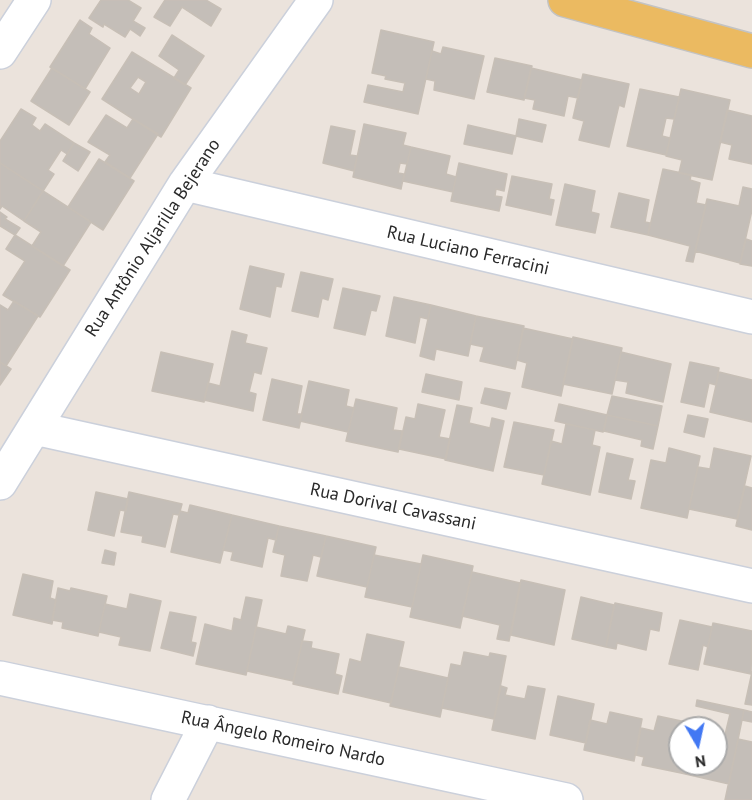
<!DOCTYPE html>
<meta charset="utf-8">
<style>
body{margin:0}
#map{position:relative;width:752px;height:800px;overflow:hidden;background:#ebe3dc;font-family:"PT Sans",sans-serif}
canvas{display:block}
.north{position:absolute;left:668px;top:716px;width:60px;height:60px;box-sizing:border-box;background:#fff;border:2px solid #aaa;border-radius:50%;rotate:171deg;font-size:16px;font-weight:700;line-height:24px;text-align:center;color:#2a2a2a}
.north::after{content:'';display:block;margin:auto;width:21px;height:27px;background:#4278f3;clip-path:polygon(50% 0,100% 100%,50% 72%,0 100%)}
</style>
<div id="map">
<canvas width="752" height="800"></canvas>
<div class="north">N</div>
</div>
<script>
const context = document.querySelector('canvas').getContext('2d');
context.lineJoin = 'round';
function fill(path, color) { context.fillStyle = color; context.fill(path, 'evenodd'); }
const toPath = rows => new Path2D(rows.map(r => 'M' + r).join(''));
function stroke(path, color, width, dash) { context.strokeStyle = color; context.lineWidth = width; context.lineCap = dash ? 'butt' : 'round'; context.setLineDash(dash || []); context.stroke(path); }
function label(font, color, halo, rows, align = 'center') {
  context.font = font + ' "PT Sans",sans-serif'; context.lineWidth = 4.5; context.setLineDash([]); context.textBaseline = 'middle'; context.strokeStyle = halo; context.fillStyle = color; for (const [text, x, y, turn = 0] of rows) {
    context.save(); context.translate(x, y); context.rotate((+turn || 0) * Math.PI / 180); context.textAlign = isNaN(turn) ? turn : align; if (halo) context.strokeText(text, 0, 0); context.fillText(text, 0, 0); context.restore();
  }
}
const building = toPath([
 [101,0,128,0,141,8,133,21,145,28,140,36,130,29,125,37,104,24,103,27,89,18,101,0],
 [165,0,206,0,221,9,211,26,182,7,170,26,154,17,165,0],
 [80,20,92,28,89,34,110,48,85,89,50,67,80,20],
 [381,30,434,42,418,114,364,102,368,85,403,92,405,83,385,79,386,76,372,73,381,30],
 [172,35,204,56,185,85,174,78,179,70,159,56,172,35],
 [443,47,484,56,474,99,434,90,435,81,426,79,432,51,441,54,443,47],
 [132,52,191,88,161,137,102,99,132,52],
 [495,58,532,66,524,100,487,92,495,58],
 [52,68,90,92,69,125,31,101,52,68],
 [531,68,582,80,578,98,568,96,564,116,533,109,535,100,524,98,531,68],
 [583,74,629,84,624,107,619,105,609,147,579,140,584,121,573,118,583,74],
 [138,77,146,82,139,94,130,88,138,77],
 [640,89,679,97,674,119,666,118,662,136,670,138,666,155,627,146,640,89],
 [681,89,730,100,712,180,679,173,682,160,666,156,681,89],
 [21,109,36,118,32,125,40,131,45,124,74,143,67,154,61,150,48,170,54,174,43,191,0,163,0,141,21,109],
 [727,110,752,116,752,164,729,159,732,145,720,142,727,110],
 [106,115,127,128,133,119,158,134,130,178,105,162,110,155,88,142,106,115],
 [519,119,546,125,542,142,516,136,519,119],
 [364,124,406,133,403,145,411,147,407,164,400,163,398,173,404,174,401,189,353,177,364,124],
 [468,125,516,136,512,154,464,144,468,125],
 [331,126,355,131,350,155,357,156,354,171,323,163,331,126],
 [74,143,90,152,78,171,63,161,74,143],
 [411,147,450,156,446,174,456,177,453,192,403,181,411,147],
 [99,159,134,181,103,230,68,207,99,159],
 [0,163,43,191,24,221,2,206,0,209,0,163],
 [459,163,507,174,504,191,496,189,495,196,502,197,499,211,451,201,459,163],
 [663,169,691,175,690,180,700,183,696,203,706,205,693,262,686,261,690,246,648,235,663,169],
 [512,176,552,184,549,199,554,200,551,215,506,205,512,176],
 [565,184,595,191,591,212,599,214,595,233,556,225,565,184],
 [743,187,752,189,752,210,740,263,695,251,707,199,739,206,743,187],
 [43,191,91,222,63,266,32,246,41,232,24,221,43,191],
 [619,193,649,200,645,222,650,223,648,235,611,227,619,193],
 [0,212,7,217,5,219,20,228,15,235,0,226,0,212],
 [15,235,70,270,40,317,3,295,25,261,6,249,15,235],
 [746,239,752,241,752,266,740,264,746,239],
 [250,266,284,274,281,287,276,286,270,317,240,309,250,266],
 [301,272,333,279,328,300,322,298,318,317,292,311,301,272],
 [343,288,380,296,376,311,371,310,365,335,334,328,343,288],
 [394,297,431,305,428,319,420,317,415,343,386,336,394,297],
 [14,301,38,316,6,366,0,362,0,305,8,310,14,301],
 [431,305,476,316,468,356,436,349,434,360,420,356,431,305],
 [476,316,524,326,515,369,480,361,484,347,470,344,476,316],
 [523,328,573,339,561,396,522,387,527,363,517,360,523,328],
 [232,331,247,335,245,343,267,348,261,374,254,372,249,392,256,394,253,411,204,400,208,383,220,386,232,331],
 [573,337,622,348,612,394,563,384,573,337],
 [161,352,213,364,204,402,152,391,161,352],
 [621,352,671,364,663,402,626,393,628,382,615,380,621,352],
 [0,362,11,369,0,385,0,362],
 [690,362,719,368,716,385,709,383,704,407,681,402,690,362],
 [719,372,752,380,752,422,710,412,719,372],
 [426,374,462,382,459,400,422,392,426,374],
 [272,379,302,386,297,414,302,414,299,428,263,420,272,379],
 [309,381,349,390,346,406,354,408,348,432,300,421,309,381],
 [485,388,510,393,506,409,481,403,485,388],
 [612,396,662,406,658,426,607,415,612,396],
 [356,399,397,408,393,430,402,431,398,452,346,441,356,399],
 [418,404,445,410,439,437,450,439,446,459,399,449,406,417,415,419,418,404],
 [559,404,607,415,603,432,555,421,559,404],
 [457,405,472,408,469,423,490,428,492,418,504,421,493,471,445,460,457,405],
 [607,415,658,426,653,449,641,446,642,440,604,431,607,415],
 [688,415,708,419,704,437,684,432,688,415],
 [514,422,554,430,544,475,504,467,514,422],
 [566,424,595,430,592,445,600,447,590,495,542,484,551,441,562,444,566,424],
 [669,448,700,456,687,518,641,508,651,460,666,463,669,448],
 [714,448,751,456,737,519,689,509,698,467,710,469,714,448],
 [607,453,633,459,628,480,635,481,631,499,599,492,607,453],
 [745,486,752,488,752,530,736,526,745,486],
 [96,492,128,499,126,511,120,510,114,536,88,530,96,492],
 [129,492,182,504,179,515,173,514,165,547,142,542,143,536,121,532,129,492],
 [190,505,232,515,220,563,171,552,180,511,188,513,190,505],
 [232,515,279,526,276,540,268,538,262,567,231,560,233,552,223,550,232,515],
 [279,526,326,536,321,557,313,555,307,581,281,576,285,555,273,552,279,526],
 [326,536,376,547,367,587,317,576,326,536],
 [105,550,116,553,114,565,102,563,105,550],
 [374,555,421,564,412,607,365,597,374,555],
 [423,555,473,566,460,628,410,617,423,555],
 [472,572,520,583,509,641,497,639,500,625,462,616,472,572],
 [23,574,53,581,50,598,56,600,52,624,13,615,23,574],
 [521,580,565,590,554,645,511,635,521,580],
 [58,588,70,591,71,588,107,596,98,636,62,628,63,622,52,620,58,588],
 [130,594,161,601,150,651,119,645,121,637,99,632,105,604,127,609,130,594],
 [246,597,262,600,246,675,196,664,205,624,232,631,234,618,241,620,246,597],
 [581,597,614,605,606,647,572,639,581,597],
 [615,603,662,613,659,631,650,629,646,650,617,643,616,649,606,647,615,603],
 [170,612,196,617,191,642,196,643,193,656,161,648,170,612],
 [680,620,712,627,708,647,703,645,698,670,669,664,680,620],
 [713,623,752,631,751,674,704,664,713,623],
 [288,626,305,630,293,681,247,671,256,627,286,634,288,626],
 [367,634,404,642,391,703,343,692,350,659,361,662,367,634],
 [302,641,312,642,311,648,339,654,335,674,342,676,338,694,293,684,302,641],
 [464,652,489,657,490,653,506,656,494,719,442,708,451,664,461,666,464,652],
 [399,667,448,678,440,717,390,706,399,667],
 [752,672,752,705,745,704,752,672],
 [501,686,507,688,505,695,525,699,528,686,545,689,535,739,492,730,501,686],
 [558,696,594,704,586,743,550,735,558,696],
 [697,700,744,710,729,784,681,773,683,764,716,764,716,737,724,739,730,714,696,706,697,700],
 [744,710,752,712,752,722,742,720,744,710],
 [610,712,642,719,634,761,584,750,590,720,607,724,610,712],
 [658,716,686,722,685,728,680,728,680,764,683,764,681,773,642,765,644,757,636,755,641,728,654,731,658,716],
 [738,739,752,742,752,800,725,800,738,739]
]);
fill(building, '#c4beb8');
stroke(building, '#c7bfb6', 1.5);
const street = toPath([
 [0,52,34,0],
 [185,184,752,317],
 [34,428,752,586],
 [0,483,185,184,316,0],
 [0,678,566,800],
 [168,800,208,722]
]);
const primary = toPath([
 [565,0,752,51]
]);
stroke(street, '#cbd0db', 36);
stroke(primary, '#c3c3c3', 36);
stroke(street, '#fff', 33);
stroke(primary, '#ebba61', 33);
label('18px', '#2a2a2a', '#fff', [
 ["Rua Antônio Aljarilla Bejerano",153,238,-57],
 ["Rua Luciano Ferracini",468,251,13],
 ["Rua Dorival Cavassani",393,507,12],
 ["Rua Ângelo Romeiro Nardo",283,739,12]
]);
</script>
